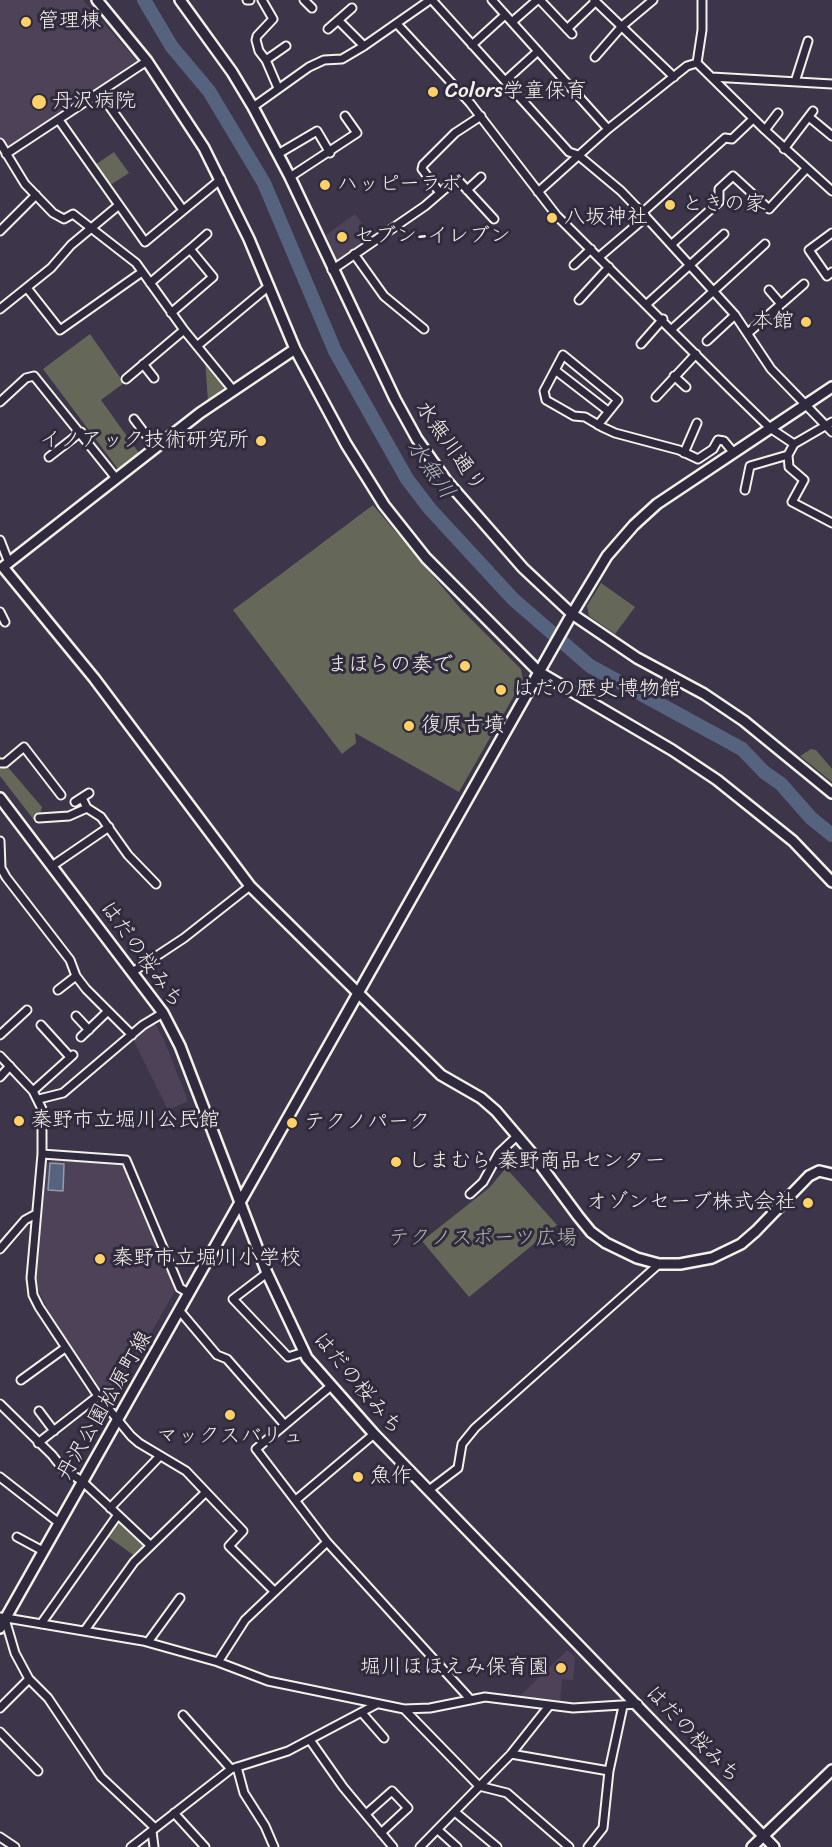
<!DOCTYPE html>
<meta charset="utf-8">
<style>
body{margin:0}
canvas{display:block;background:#3d3549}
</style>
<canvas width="832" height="1847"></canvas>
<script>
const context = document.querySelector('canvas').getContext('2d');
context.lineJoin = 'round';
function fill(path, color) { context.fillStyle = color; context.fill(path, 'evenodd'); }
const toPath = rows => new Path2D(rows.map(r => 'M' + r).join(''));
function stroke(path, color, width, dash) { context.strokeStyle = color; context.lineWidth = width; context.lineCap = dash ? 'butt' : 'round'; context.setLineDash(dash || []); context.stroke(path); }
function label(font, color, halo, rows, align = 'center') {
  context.font = font + ' Sriracha,"Klee One",sans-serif'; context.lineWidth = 6; context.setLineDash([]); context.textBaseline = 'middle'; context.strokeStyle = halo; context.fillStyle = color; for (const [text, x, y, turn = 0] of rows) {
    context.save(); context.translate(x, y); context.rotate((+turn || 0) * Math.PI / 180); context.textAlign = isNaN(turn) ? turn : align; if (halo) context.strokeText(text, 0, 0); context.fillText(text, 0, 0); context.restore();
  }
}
fill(toPath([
 [0,0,83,0,137,61,136,64,7,148,0,139],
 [355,214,371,236,370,240,338,262,326,235],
 [154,1022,164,1040,188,1101,168,1110,133,1039],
 [53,1160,126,1165,176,1289,111,1403,54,1323,35,1283,47,1164],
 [567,1650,575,1657,573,1680,562,1679,560,1703,519,1697]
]), '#4d4257');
fill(toPath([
 [114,152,129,173,112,184,108,183,95,165],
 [90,334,124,383,101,400,139,453,118,469,43,369],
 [205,359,226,386,208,401],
 [373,505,461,609,521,669,523,680,459,792,355,733,356,743,342,754,233,610],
 [601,583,635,607,615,634,589,616,587,606],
 [811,749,816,750,832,769,832,782,800,756],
 [6,765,42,807,39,818,34,820,0,776,0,769],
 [506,1168,557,1225,469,1297,422,1241,489,1188],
 [117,1521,145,1543,136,1557,107,1536]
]), '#656759');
const water = toPath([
 [50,1163,64,1164,63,1191,48,1190,50,1163]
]);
fill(water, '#56637f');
stroke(water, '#959ca9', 1.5);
stroke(toPath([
 [144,0,172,47,209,91,264,183,335,351,407,479,430,509,513,599,590,666,742,749,764,772,781,784,811,818,832,835]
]), '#56637f', 14);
const street = toPath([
 [247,0,250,0],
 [262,0,273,19,257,36,256,40,259,51,266,60,278,88],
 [304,0,312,8],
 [432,0,569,152,578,155,621,191,646,217,735,315,771,369,832,432],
 [492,0,608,129],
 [540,0,572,34],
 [594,0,674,77],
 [338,20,364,46],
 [512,22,537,0],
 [398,25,470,103,557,216,729,388,770,428,794,444],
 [328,29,352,8],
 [567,29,595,2],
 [472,45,505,15],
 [595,57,622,26,653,0],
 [266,60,286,46],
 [697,63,765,130,832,191],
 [697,63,702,30,702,0],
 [712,77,832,84],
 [505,81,538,51],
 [795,82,808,41],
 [100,93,183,210],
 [253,107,309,67,324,60,342,59,364,46,430,0],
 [809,117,832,136],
 [59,120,145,242,221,179],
 [765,130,778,113],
 [0,143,25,184,53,213,64,219,73,214,136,263,184,330,233,390],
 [784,149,813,111],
 [6,154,147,61],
 [278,154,317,131,330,153],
 [290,177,357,133,345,116],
 [467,190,481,177],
 [538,192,608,129,687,66,697,63],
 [440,193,422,169,423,165,455,133,481,116],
 [642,213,725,138,732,139,753,119],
 [0,231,36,195],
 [832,233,809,250,827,276,832,272],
 [672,244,719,202,719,189,733,176,769,209,806,169],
 [190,249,207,234],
 [354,254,384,296,424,329],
 [599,257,646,217],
 [574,265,591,249],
 [332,270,425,206,454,181,459,181,494,219],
 [150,283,190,249,213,277,171,313],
 [27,288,60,330,142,272],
 [769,290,781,304],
 [579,300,609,267],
 [647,304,724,234],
 [0,309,51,268,71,245,119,205],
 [672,329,765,244],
 [748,333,804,284],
 [707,341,735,315],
 [641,344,663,319],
 [197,346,269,286],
 [143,364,154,378],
 [555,370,608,411],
 [674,376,686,387],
 [126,379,184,330],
 [656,397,696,354],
 [0,402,26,378,34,376,115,477],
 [134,419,155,447],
 [832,422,794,444,788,455,789,467,804,480,792,502,832,523],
 [598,425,618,400,563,355,544,391,546,400,574,416,585,417,602,427,615,433,679,450,698,459,713,449,718,440,724,441,733,452],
 [684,453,697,423],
 [49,457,81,432],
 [745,490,750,466,788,455],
 [0,540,9,563],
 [0,612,5,622],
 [0,763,5,763,24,747,61,795],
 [82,798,87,808,101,817,128,855,156,884],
 [75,802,89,793],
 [39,818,69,816,87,808],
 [0,841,1,868,6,877,70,960,76,976,86,989,132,1035],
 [52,866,109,827],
 [134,971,184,938,250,886],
 [58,990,76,976],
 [76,1016,89,1030],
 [41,1025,70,1057],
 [0,1035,27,1010],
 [81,1037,108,1011],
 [0,1056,33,1091,42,1109,42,1154,31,1278,33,1295,39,1307,98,1396,131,1436,139,1443,186,1471,243,1531,229,1546,274,1591],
 [0,1077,10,1066],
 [33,1091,73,1055],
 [39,1099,63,1093,143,1025,163,1013],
 [42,1154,126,1160,180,1288,189,1293],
 [470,1194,483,1182,499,1153,517,1136],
 [0,1249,25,1220,36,1214],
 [267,1273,233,1299,288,1357,304,1352],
 [179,1310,217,1355,227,1359,284,1424],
 [21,1380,65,1348],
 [331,1386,256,1449,327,1542,470,1699],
 [0,1404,52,1455,63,1469,82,1481,150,1545],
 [39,1411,54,1431],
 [38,1443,98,1396],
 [0,1477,59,1523],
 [429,1490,458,1468,462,1444,475,1428,659,1264],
 [296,1500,374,1434],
 [110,1508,160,1456],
 [17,1537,43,1551],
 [0,1617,143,1641,218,1662,268,1681,404,1709,430,1708,485,1697,573,1708,638,1704],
 [5,1619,15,1653,29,1679,48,1698,101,1777,155,1828],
 [41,1624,117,1516],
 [85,1630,134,1562,206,1492],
 [148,1642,180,1598],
 [218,1662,245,1620,327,1542],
 [0,1708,29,1679],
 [404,1709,479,1786,507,1793,569,1847],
 [363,1714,384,1738],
 [183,1715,231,1769],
 [0,1732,38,1771],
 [310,1740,343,1787,393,1847],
 [511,1754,609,1771],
 [237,1767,244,1793,265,1826,274,1847],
 [455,1812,497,1847],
 [174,1813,205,1847],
 [366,1814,392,1791,408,1808,381,1833],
 [438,1830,457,1847],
 [152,1831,154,1847],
 [0,1837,15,1847],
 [131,1847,231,1769,288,1751,377,1704],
 [420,1847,511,1754,549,1706],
 [588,1847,603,1828,609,1771,623,1706]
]);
const secondary = toPath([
 [97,0,147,61,204,148,249,239,295,349,346,444,384,505,426,558,539,672,672,750,717,780,793,841,832,882],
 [180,0,232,72,253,107,290,177,395,399,417,439,446,480,523,568,572,614,637,658,704,694,744,721,832,793],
 [295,349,200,413,3,567,94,678,250,886,441,1075,481,1098,496,1111,530,1151,578,1216,591,1232,606,1243,637,1258,659,1264,680,1264,712,1258,741,1244,756,1231,809,1176,819,1171,832,1174],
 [0,798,163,1013,180,1046,267,1273,307,1358,374,1434,774,1847],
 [0,1628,569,619,607,556,634,525,657,504,832,387],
 [752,1847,832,1770]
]);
stroke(street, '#f4f1e8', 11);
stroke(secondary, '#f4f1e8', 14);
stroke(street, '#2f2a3d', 7);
stroke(secondary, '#2f2a3d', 9);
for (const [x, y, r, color] of [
 [26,22,6,"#ffd166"],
 [433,92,6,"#ffd166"],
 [39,102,8,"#ffd166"],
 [325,185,6,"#ffd166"],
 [670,205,6,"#ffd166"],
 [552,218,6,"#ffd166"],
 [342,237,6,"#ffd166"],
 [806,322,6,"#ffd166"],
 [261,441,6,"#ffd166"],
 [465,666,6,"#ffd166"],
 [501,690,6,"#ffd166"],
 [409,726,6,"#ffd166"],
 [19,1121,6,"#ffd166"],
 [292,1123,6,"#ffd166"],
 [396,1162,6,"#ffd166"],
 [808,1203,6,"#ffd166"],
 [100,1259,6,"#ffd166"],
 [230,1415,6,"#ffd166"],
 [358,1477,6,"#ffd166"],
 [561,1668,6,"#ffd166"]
]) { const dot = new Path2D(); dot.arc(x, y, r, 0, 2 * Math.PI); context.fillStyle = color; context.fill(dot); stroke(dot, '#2f2a3d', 2); }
label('21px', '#f4f1e8', '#2f2a3d', [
 ["管理棟",38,22],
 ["Colors学童保育",445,92],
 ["丹沢病院",52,102],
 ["ハッピーラボ",337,185],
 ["ときの家",682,205],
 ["八坂神社",564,218],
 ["セブン-イレブン",354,237],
 ["本館",794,322,"right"],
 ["イノアック技術研究所",249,441,"right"],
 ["まほらの奏で",453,666,"right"],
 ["はだの歴史博物館",513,690],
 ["復原古墳",421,726],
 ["秦野市立堀川公民館",31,1121],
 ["テクノパーク",304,1123],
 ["しまむら 秦野商品センター",408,1162],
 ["オゾンセーブ株式会社",796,1203,"right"],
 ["秦野市立堀川小学校",112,1259],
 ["マックスバリュ",230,1437,"center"],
 ["魚作",370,1477],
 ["堀川ほほえみ保育園",549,1668,"right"]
], 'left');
label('21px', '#f4f1e8', '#2f2a3d', [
 ["水無川通り",450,447,55],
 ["はだの桜みち",141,955,54],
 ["はだの桜みち",357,1384,50],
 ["丹沢公園松原町線",105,1406,-60],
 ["はだの桜みち",692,1735,46]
]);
label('21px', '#b4b3a8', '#2f2a3d', [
 ["テクノスポーツ広場",483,1239]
]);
label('italic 22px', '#b5b8be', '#2f2a3d', [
 ["水無川",430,470,55]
]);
</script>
